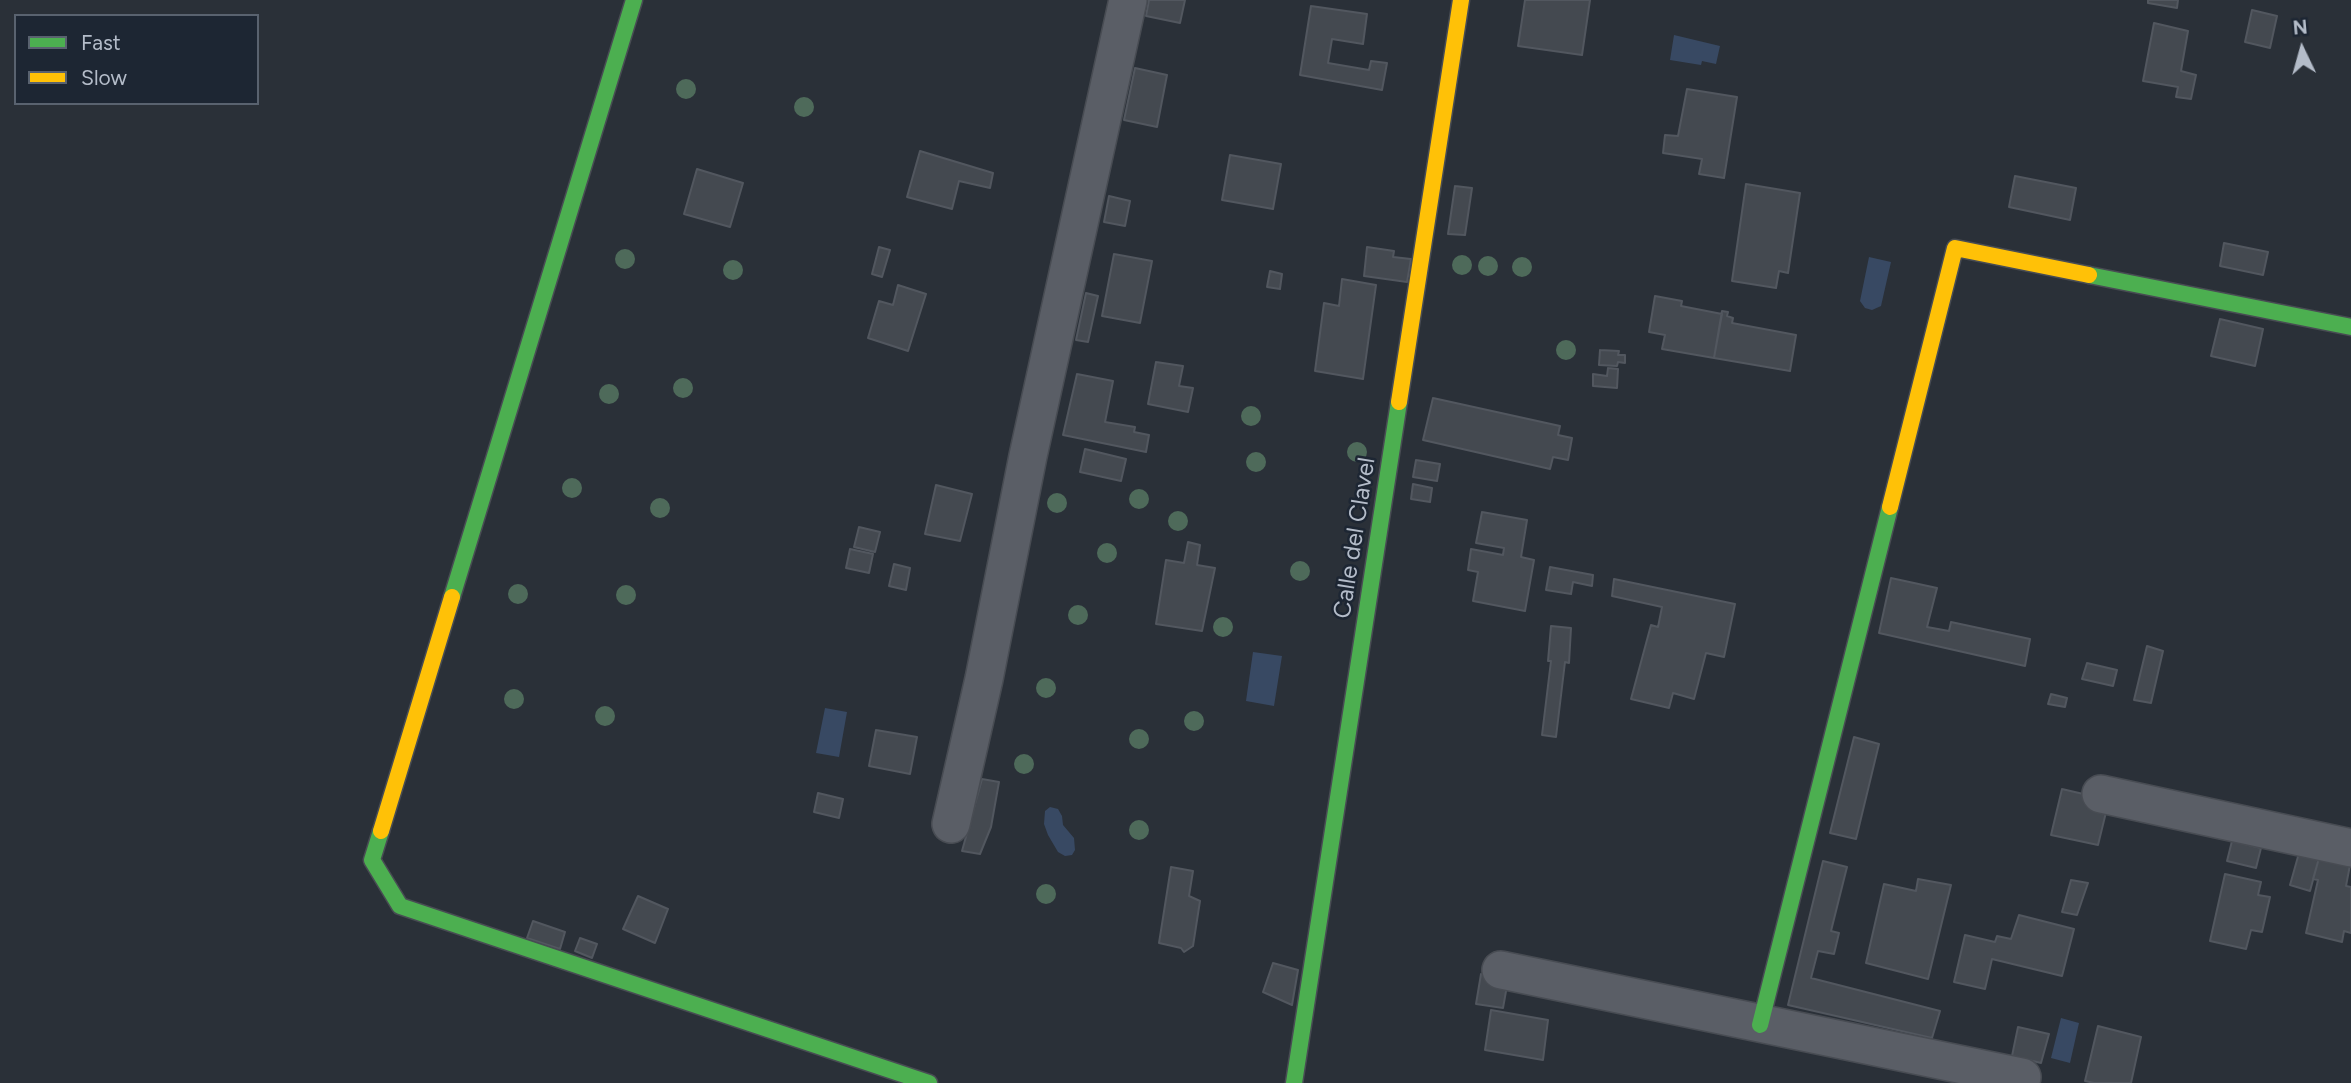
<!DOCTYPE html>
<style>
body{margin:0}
#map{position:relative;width:2351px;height:1083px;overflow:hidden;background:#2a3038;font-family:Figtree,sans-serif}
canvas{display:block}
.legend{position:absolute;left:14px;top:14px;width:245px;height:91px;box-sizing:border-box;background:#1d2633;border:2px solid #59626f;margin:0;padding:9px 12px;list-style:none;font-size:21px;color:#b4bcc9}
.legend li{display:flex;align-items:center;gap:14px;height:35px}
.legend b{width:35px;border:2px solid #59626f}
.north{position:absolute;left:2267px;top:14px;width:70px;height:70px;-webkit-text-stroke:5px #1d2633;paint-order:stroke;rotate:355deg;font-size:19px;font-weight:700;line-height:28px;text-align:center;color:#b4bcc9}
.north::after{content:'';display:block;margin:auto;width:24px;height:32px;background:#b4bcc9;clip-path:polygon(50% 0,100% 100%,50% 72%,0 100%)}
</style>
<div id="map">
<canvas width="2351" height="1083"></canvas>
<ul class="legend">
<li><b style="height:9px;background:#4caf50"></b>Fast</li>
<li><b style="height:9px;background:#ffc107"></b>Slow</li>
</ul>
<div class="north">N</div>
</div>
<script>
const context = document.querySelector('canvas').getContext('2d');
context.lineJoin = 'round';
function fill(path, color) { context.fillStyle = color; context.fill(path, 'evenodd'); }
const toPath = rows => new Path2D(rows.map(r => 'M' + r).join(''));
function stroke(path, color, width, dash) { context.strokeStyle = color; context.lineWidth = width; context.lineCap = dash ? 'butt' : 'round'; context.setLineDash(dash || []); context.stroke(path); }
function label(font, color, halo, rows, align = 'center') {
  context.font = font + ' Figtree,sans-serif'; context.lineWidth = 5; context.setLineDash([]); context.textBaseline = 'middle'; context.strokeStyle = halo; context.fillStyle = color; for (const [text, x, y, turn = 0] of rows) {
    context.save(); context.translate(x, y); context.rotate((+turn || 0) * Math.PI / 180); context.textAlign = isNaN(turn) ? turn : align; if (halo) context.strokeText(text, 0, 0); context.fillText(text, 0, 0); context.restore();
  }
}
fill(toPath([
 [1674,35,1720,46,1716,64,1702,61,1701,65,1670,60],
 [1869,257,1891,262,1881,306,1872,310,1865,308,1860,301],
 [1253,652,1282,656,1274,706,1246,701],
 [825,708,847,712,839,757,816,753],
 [1050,807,1058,809,1062,816,1063,825,1074,838,1075,850,1072,855,1065,856,1058,852,1048,835,1044,824,1045,811],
 [2061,1018,2079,1023,2070,1063,2051,1058]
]), '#384963');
const building = toPath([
 [1149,0,1185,0,1180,23,1146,16,1149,0],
 [1525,0,1590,0,1582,55,1518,46,1525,0],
 [2148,0,2178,0,2177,8,2148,3,2148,0],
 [1311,6,1367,14,1363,44,1332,39,1328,63,1369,70,1371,61,1387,63,1382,90,1300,75,1311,6],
 [2252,10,2277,16,2270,48,2245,42,2252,10],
 [2154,23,2188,31,2181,71,2196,75,2191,99,2176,97,2178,87,2143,81,2154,23],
 [1135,68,1167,75,1157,127,1124,120,1135,68],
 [1687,89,1737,97,1724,178,1699,174,1702,159,1663,153,1665,135,1678,136,1687,89],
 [920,151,993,173,990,188,959,181,952,209,907,197,920,151],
 [1230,155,1281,164,1273,209,1222,200,1230,155],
 [697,169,743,183,730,227,684,214,697,169],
 [2015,176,2076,188,2070,220,2009,207,2015,176],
 [1746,184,1800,193,1788,273,1779,271,1776,288,1732,281,1746,184],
 [1455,186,1472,188,1465,235,1448,234,1455,186],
 [1109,196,1130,201,1125,226,1104,222,1109,196],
 [2224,243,2268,252,2263,275,2220,266,2224,243],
 [879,247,890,250,882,277,872,274,879,247],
 [1367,247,1394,251,1393,257,1411,259,1407,282,1364,276,1367,247],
 [1114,254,1152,261,1140,323,1102,316,1114,254],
 [1270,271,1282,274,1280,289,1267,287,1270,271],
 [1342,279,1376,285,1363,379,1315,371,1324,303,1339,306,1342,279],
 [898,285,926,294,908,351,868,338,879,301,893,305,898,285],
 [1086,293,1098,296,1088,342,1076,340,1086,293],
 [1655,296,1682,301,1681,306,1722,314,1714,358,1662,349,1665,335,1649,332,1655,296],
 [1722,311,1728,312,1727,316,1733,318,1732,323,1796,335,1790,371,1714,358,1722,311],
 [2220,319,2263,329,2255,366,2211,356,2220,319],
 [1600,350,1619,351,1618,355,1625,355,1625,363,1618,362,1617,366,1599,365,1600,350],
 [1156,362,1183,366,1179,386,1193,388,1188,412,1148,404,1156,362],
 [1608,368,1618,369,1617,388,1593,386,1593,374,1607,376,1608,368],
 [1077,374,1113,381,1105,422,1135,427,1134,432,1149,435,1146,452,1063,435,1077,374],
 [1433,398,1560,426,1558,435,1572,438,1568,460,1553,457,1550,469,1423,440,1433,398],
 [1085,449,1126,459,1121,481,1080,472,1085,449],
 [1416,460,1440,464,1437,481,1413,477,1416,460],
 [1413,484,1432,488,1430,502,1411,499,1413,484],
 [936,485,972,494,960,541,925,534,936,485],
 [1482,512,1527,520,1521,557,1534,560,1525,611,1473,601,1478,572,1468,570,1471,549,1503,555,1504,548,1476,543,1482,512],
 [859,527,880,532,875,552,854,547,859,527],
 [1188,542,1200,545,1197,565,1215,568,1202,631,1156,624,1166,560,1184,563,1188,542],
 [850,549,873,554,869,573,846,568,850,549],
 [894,564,910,568,906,590,889,586,894,564],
 [1550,567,1593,575,1592,586,1573,582,1571,594,1546,590,1550,567],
 [1891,578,1937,588,1927,627,1949,631,1951,622,2030,639,2025,666,1879,633,1891,578],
 [1614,579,1735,604,1724,657,1706,653,1694,699,1673,693,1669,708,1631,699,1651,625,1658,627,1662,607,1612,596,1614,579],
 [1551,626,1571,628,1569,663,1565,662,1556,737,1542,735,1551,661,1548,661,1551,626],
 [2147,646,2163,651,2151,703,2134,700,2147,646],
 [2087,663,2117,670,2113,686,2082,679,2087,663],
 [2051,694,2067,698,2065,707,2048,704,2051,694],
 [876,730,917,737,910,774,869,766,876,730],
 [1854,737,1879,744,1856,839,1830,833,1854,737],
 [982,779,999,782,991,827,980,854,962,851,982,779],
 [2062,789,2109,800,2098,845,2051,835,2062,789],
 [818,793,843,799,839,818,814,812,818,793],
 [2232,841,2261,848,2256,868,2227,861,2232,841],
 [2299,853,2319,858,2310,891,2290,885,2299,853],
 [2319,858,2350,865,2346,886,2351,887,2351,933,2344,931,2342,942,2306,933,2318,880,2313,879,2319,858],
 [1823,861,1847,867,1831,931,1839,933,1834,954,1818,951,1811,978,1940,1011,1932,1038,1788,1005,1823,861],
 [1171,867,1193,871,1189,896,1200,901,1193,946,1184,952,1181,948,1159,943,1171,867],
 [2225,874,2261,882,2258,895,2270,897,2262,932,2251,930,2246,949,2210,941,2225,874],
 [1918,879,1951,885,1928,979,1866,963,1884,884,1916,891,1918,879],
 [2071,880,2088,883,2077,915,2062,912,2071,880],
 [638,896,668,909,655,943,623,929,638,896],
 [2019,915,2074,929,2062,976,1992,959,1985,989,1954,982,1965,935,1995,942,1997,936,2011,939,2019,915],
 [533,921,565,932,560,949,527,938,533,921],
 [580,938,597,944,592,958,575,951,580,938],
 [1273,963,1298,970,1292,1005,1263,992,1273,963],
 [1481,974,1508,980,1503,1008,1476,1004,1481,974],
 [1491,1010,1548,1020,1543,1060,1485,1050,1491,1010],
 [2098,1026,2141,1037,2131,1083,2094,1083,2085,1081,2098,1026],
 [2018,1027,2049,1034,2041,1063,2012,1056,2018,1027]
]);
fill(building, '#444950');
stroke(building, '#52575f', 2);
const street = toPath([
 [2101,794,2351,848],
 [951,824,984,679,1028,456,1128,0],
 [1501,970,2022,1077]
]);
const fast = toPath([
 [2089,275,2351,327],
 [452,597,634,0],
 [381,831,372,860,400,906,929,1083],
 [1760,1025,1890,507],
 [1294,1083,1399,402]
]);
const slow = toPath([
 [1399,402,1461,0],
 [1890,507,1955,248,2089,275],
 [381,831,452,597]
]);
stroke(street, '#484c53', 40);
stroke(fast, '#484c53', 19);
stroke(slow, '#484c53', 19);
stroke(street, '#5a5e66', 37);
stroke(fast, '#4caf50', 16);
stroke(slow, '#ffc107', 16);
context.fillStyle = '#4e6a5a';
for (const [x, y] of [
 [686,89],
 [804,107],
 [625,259],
 [1462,265],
 [1488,266],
 [1522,267],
 [733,270],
 [1566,350],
 [683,388],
 [609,394],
 [1251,416],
 [1357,452],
 [1256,462],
 [572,488],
 [1139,499],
 [1057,503],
 [660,508],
 [1178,521],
 [1107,553],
 [1300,571],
 [518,594],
 [626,595],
 [1078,615],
 [1223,627],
 [1046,688],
 [514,699],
 [605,716],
 [1194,721],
 [1139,739],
 [1024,764],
 [1139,830],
 [1046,894]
]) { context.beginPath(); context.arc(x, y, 10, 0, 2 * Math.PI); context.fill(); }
label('24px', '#b4bcc9', '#1d2633', [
 ["Calle del Clavel",1355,538,-81]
]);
</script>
